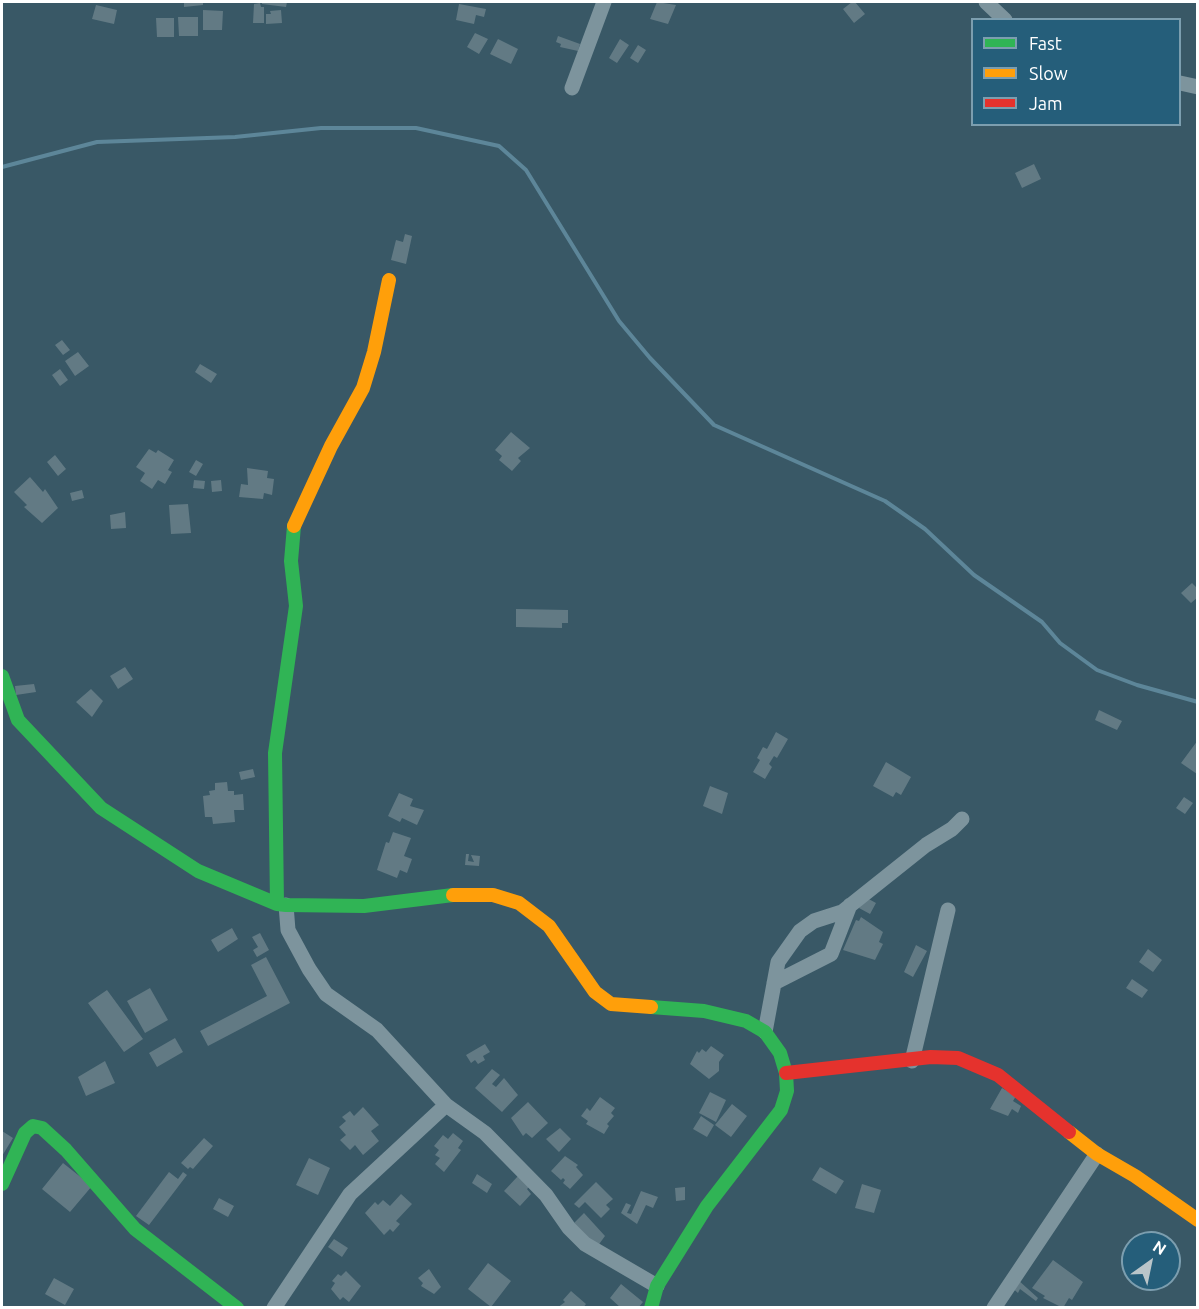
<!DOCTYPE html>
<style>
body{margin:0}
#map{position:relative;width:1199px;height:1309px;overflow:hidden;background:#395866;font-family:Ubuntu,sans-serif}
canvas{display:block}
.frame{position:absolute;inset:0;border:3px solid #fff;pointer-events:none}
.legend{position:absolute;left:971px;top:18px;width:210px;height:108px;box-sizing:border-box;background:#255e7a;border:2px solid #7c9eaf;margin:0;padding:8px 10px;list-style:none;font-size:18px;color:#fff}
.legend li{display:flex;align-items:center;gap:12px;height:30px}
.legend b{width:30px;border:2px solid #7c9eaf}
.north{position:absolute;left:1121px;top:1231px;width:60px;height:60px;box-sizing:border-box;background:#255e7a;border:2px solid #7c9eaf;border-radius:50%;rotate:33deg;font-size:16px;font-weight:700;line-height:24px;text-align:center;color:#fff}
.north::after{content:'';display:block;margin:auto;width:21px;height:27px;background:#bac5c9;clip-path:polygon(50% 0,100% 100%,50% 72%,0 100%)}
</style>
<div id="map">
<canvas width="1199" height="1309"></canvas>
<div class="frame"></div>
<ul class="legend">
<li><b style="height:8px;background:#30b455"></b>Fast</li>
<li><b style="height:8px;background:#ff9f0a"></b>Slow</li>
<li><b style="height:8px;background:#e5322d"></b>Jam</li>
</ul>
<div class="north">N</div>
</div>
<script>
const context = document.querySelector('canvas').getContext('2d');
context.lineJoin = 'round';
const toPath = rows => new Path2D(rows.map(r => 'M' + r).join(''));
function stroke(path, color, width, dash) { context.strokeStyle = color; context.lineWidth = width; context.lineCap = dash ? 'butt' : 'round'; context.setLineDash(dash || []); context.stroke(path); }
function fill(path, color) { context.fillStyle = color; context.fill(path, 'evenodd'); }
stroke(toPath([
 [2,167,97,142,235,137,321,128,416,128,499,146,526,170,619,321,650,358,714,425,885,501,925,529,974,575,1042,622,1060,643,1097,670,1137,685,1198,702]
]), '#5d8699', 4);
fill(toPath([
 [184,2,203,2,203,5,184,7],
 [262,2,287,2,286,7,262,4],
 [657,2,676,5,668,24,650,19],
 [852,2,855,2,865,14,854,23,843,9],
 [260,3,261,7,264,7,264,23,253,23,254,4],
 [459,4,486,9,484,17,476,15,474,24,456,20],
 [96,5,117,10,114,24,92,19],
 [203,10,223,11,222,30,203,30],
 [281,10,282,23,266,24,266,14,271,14,270,11],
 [178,17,198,17,198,36,179,36],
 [156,18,174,18,174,37,157,37],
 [475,33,488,39,479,54,467,47],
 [558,36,580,44,578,51,560,47,561,44,556,42],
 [498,39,518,49,511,64,490,54],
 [620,39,629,45,617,63,609,58],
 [638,45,646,50,638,63,630,58],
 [1034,164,1041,179,1022,188,1015,173],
 [405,234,412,236,406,264,391,260,396,240,403,242],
 [62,340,70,350,63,355,55,345],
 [78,352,89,366,75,376,65,361],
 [200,364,217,374,211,383,195,372],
 [60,369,68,380,60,386,52,375],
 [511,432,530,448,518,458,521,461,512,471,499,460,502,456,495,450],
 [149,449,156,453,158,450,174,460,168,470,172,472,165,484,158,480,152,489,140,481,145,473,136,467],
 [55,455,66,469,58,476,47,462],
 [196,460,203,464,196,476,189,472],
 [247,468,268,471,267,478,274,479,272,495,264,493,263,499,239,497,241,484,248,485],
 [30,477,43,492,45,489,58,508,42,523,24,507,27,505,14,492],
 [194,480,205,481,204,489,193,488],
 [221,480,222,491,212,492,211,481],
 [82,490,84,498,72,501,70,493],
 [188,504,191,533,171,534,169,505],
 [125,512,126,528,111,529,110,515],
 [1192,583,1198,589,1198,597,1191,603,1181,593],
 [516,609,568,610,568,623,562,623,562,628,516,627],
 [125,667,133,679,118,689,110,676],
 [34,684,36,692,16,695,15,686],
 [91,689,103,701,92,717,76,702],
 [1099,710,1122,721,1117,730,1095,720],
 [776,732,788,739,777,758,774,756,769,764,772,767,765,779,753,772,760,760,757,758,763,747,767,749],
 [1198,740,1198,773,1197,774,1181,763],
 [886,762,911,777,901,795,896,792,893,797,873,786],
 [253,769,255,777,241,780,239,772],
 [227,782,228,791,234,791,234,795,243,794,244,810,234,810,235,822,213,824,212,817,205,817,203,796,210,795,209,791,215,790,215,783],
 [710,786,728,793,722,814,703,806],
 [399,793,413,799,410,806,424,810,417,825,402,818,400,822,388,816],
 [1184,797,1193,803,1185,814,1176,808],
 [393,832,411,838,404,856,412,859,407,873,400,870,397,878,377,870,386,842,389,843],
 [466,854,469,854,468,861,474,862,471,855,480,856,479,866,465,865],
 [865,897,876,903,870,914,859,908],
 [861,917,883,932,879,942,883,944,875,960,843,950,856,920,859,921],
 [232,928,238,939,218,952,211,940],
 [260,933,269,950,257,957,253,950,258,947,252,937],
 [916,945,927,951,913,977,904,972],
 [1148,949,1162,960,1153,972,1139,962],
 [266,957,290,1003,208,1046,200,1031,267,996,251,965],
 [1132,979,1148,990,1142,998,1126,988],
 [150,988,168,1020,145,1033,127,1001],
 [107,990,143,1039,124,1052,88,1003],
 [175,1038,183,1052,157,1067,149,1053],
 [485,1044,490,1052,483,1056,485,1060,478,1064,475,1060,471,1063,466,1055],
 [711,1046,724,1055,719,1062,719,1071,709,1079,690,1064,697,1051,699,1053,702,1049,706,1052],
 [105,1061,115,1083,86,1096,78,1077],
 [492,1069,500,1075,492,1084,496,1087,504,1078,518,1095,502,1112,475,1088],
 [1002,1088,1016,1096,1013,1101,1021,1106,1018,1113,1012,1109,1008,1116,990,1109],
 [710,1092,726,1100,716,1122,699,1113],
 [600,1097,615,1108,611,1113,614,1116,607,1124,609,1126,604,1134,586,1124,588,1121,581,1116,587,1108,590,1111],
 [528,1102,548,1123,532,1138,526,1133,523,1136,511,1118],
 [732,1104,747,1116,731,1137,715,1125],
 [363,1107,379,1125,371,1131,379,1141,363,1155,355,1145,350,1150,340,1140,346,1135,339,1127,346,1121,342,1117,350,1111,354,1116],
 [701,1116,714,1125,707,1137,693,1129],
 [560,1128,571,1139,559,1152,546,1139],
 [2,1131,13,1138,2,1156],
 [453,1133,463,1141,458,1148,461,1150,444,1172,435,1164,440,1158,435,1155,439,1150,434,1146,443,1135,448,1139],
 [204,1138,213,1146,193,1169,190,1167,188,1169,181,1163],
 [565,1156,578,1165,576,1167,583,1175,570,1189,563,1183,565,1180,563,1178,561,1180,551,1171],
 [309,1158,330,1168,318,1195,296,1185],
 [63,1163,92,1186,70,1212,42,1189],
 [820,1167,844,1181,836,1194,812,1180],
 [169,1172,178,1179,183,1172,187,1175,149,1225,136,1216],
 [477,1174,492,1184,487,1193,472,1183],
 [518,1176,532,1184,527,1189,531,1194,520,1206,504,1191],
 [596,1182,613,1199,606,1205,610,1209,601,1218,585,1202,579,1208,574,1204],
 [862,1184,881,1190,874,1213,855,1208],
 [685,1187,685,1200,676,1201,675,1188],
 [641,1191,658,1197,653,1208,646,1205,637,1224,621,1213,626,1203,631,1205,627,1213,631,1214],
 [401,1194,412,1204,396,1221,400,1224,393,1232,390,1229,384,1235,365,1213,375,1202,378,1205,383,1200,390,1206],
 [219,1198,234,1206,228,1217,213,1209],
 [584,1213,605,1236,597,1247,572,1225],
 [334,1239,348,1248,342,1257,328,1247],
 [1053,1260,1083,1282,1072,1300,1069,1298,1063,1308,1043,1298,1045,1296,1032,1288],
 [488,1263,511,1281,491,1307,468,1289],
 [429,1269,441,1287,434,1294,421,1286,423,1283,418,1278],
 [346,1271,361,1286,349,1302,343,1297,340,1300,331,1289,335,1283,332,1281,338,1274,341,1276],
 [54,1278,74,1289,65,1305,45,1294],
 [1017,1279,1038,1298,1036,1301,1020,1289,1018,1293,1011,1287],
 [621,1284,643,1302,638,1308,621,1308,610,1298],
 [571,1291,586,1304,583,1308,557,1308,565,1302,563,1300]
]), '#627a84');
stroke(toPath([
 [986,2,1005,20],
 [1180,83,1198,87],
 [572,88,604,2],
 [286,905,288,930,309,969,326,994,377,1030,446,1105,485,1133,546,1195,569,1228,585,1244,657,1286],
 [774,983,831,954,850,905],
 [765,1032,778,962,800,931,814,921,842,912,926,845,952,829,962,819],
 [912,1061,948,910],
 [274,1308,350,1194,446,1105],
 [994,1308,1097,1154]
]), '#7d949d', 15);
stroke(toPath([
 [2,676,18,720,101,808,198,871,277,904,286,905,364,906,453,895],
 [277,904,275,753,296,606,291,561,294,526],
 [651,1007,704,1011,746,1021,765,1032,780,1053,786,1073,787,1091,781,1110,707,1206,657,1286,651,1308],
 [2,1184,25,1133,33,1126,42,1128,66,1150,135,1229,237,1308]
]), '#30b455', 14);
stroke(toPath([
 [294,526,331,446,363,388,374,352,389,280],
 [453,895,493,895,519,903,549,926,595,992,611,1004,651,1007],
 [1069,1132,1097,1154,1135,1176,1198,1220]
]), '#ff9f0a', 14);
stroke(toPath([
 [786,1073,931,1057,958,1058,998,1075,1069,1132]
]), '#e5322d', 14);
</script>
